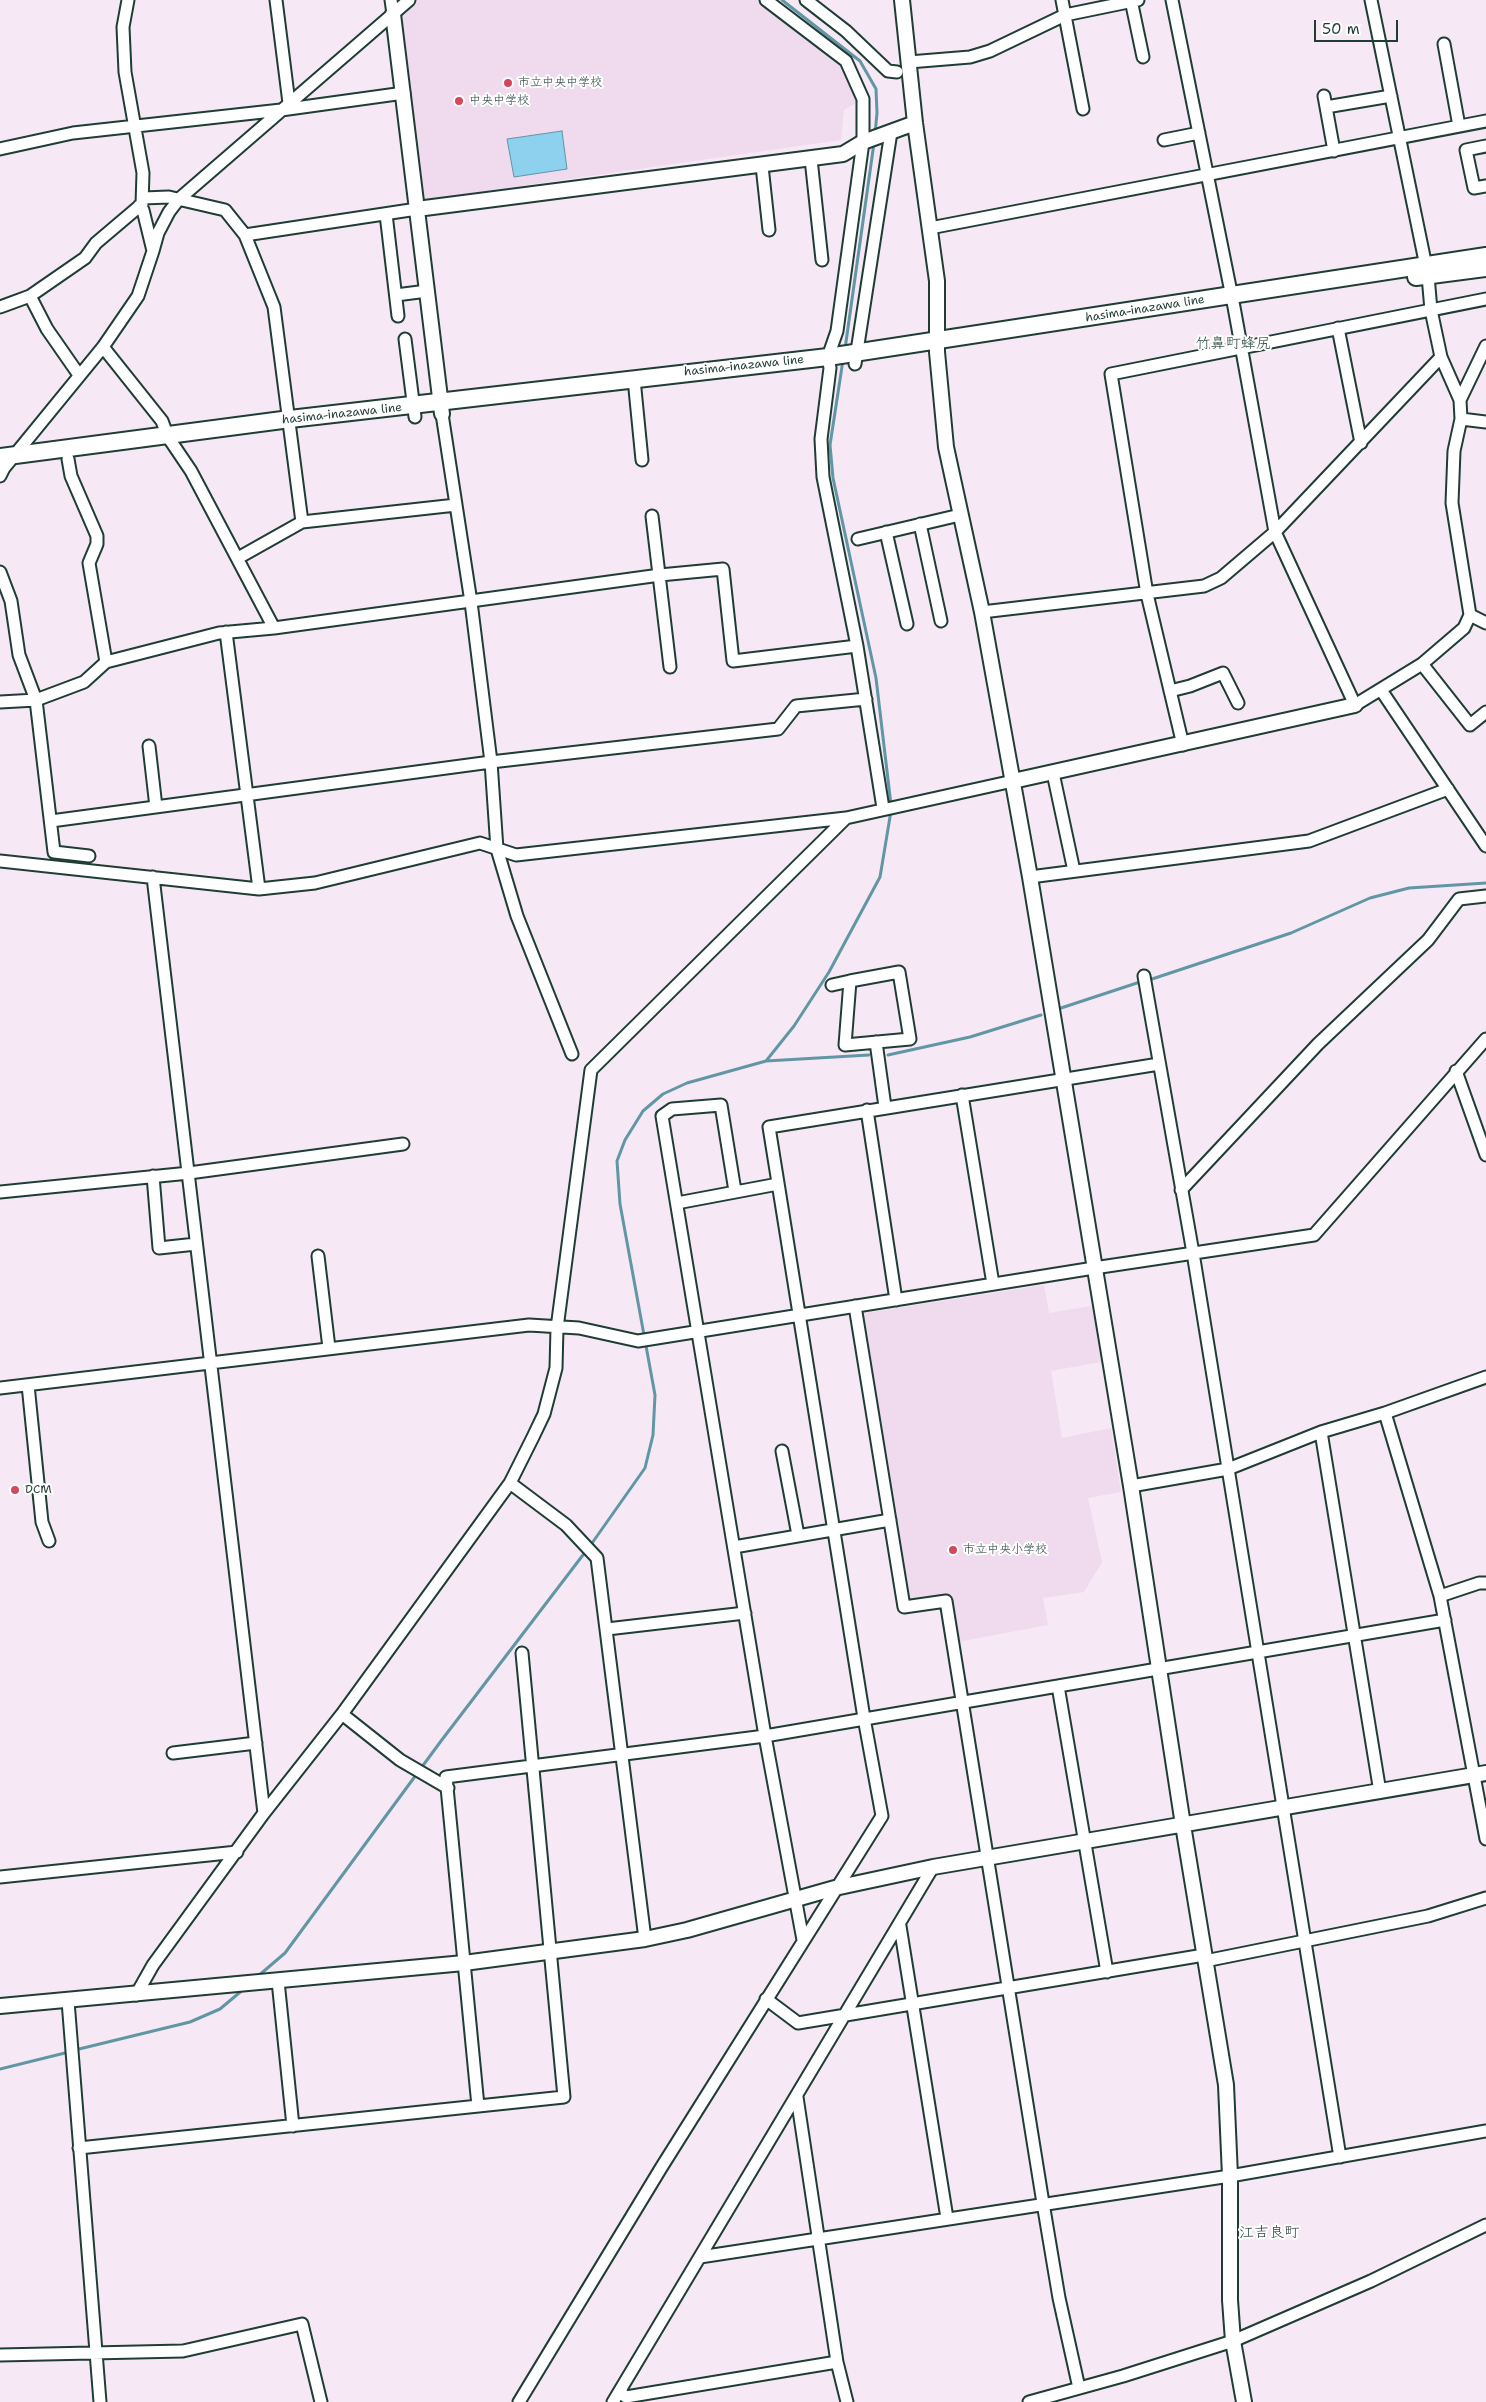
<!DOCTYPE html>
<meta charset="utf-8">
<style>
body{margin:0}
#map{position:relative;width:1486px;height:2402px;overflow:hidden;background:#f6e9f5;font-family:"Shantell Sans",sans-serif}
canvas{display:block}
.scale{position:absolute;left:1314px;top:20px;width:84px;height:22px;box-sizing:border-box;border:2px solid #1f3d34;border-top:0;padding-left:6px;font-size:15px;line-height:18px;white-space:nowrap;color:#1f3d34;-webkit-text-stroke:4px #fff;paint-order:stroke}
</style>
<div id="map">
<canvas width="1486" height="2402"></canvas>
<div class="scale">50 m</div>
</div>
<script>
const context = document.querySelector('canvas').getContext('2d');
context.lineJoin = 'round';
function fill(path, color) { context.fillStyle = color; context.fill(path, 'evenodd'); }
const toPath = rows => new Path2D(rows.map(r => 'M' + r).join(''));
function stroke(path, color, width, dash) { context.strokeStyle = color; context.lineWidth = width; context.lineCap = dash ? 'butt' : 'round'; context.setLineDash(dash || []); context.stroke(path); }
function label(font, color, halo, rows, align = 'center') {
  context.font = font + ' "Shantell Sans","Klee One",sans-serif'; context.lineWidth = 4; context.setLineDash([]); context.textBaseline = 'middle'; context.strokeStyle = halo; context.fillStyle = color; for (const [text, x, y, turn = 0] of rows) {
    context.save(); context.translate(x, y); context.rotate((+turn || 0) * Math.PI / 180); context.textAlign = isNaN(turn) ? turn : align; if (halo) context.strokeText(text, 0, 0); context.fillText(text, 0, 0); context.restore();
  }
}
fill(toPath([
 [418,0,757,0,840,67,858,102,844,110,841,140,423,200,400,14],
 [1044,1285,1049,1313,1092,1306,1101,1362,1051,1371,1062,1438,1111,1428,1121,1492,1088,1498,1102,1562,1084,1592,1043,1598,1048,1625,957,1642,950,1597,910,1603,863,1315,865,1313]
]), '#efdaee');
const water = toPath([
 [562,131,567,169,514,177,507,139,562,131]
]);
fill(water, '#8dd1ef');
stroke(water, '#6196a4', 1);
stroke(toPath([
 [782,0,860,61,876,89,877,113,875,134],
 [845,349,874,143],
 [843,360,830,445,833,478,876,678,891,805],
 [1152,979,1291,933,1370,898,1409,888,1486,883],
 [1061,1008,1140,982],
 [888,1055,970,1037,1041,1015],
 [766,1061,794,1026,829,972,880,877,891,811],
 [590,1546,645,1468,653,1435,655,1395,620,1204,617,1161,625,1140,643,1111,663,1094,687,1083,766,1061,869,1055],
 [257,1977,285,1953,441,1741,586,1551],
 [75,2050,190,2022,220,2009,245,1988],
 [0,2069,69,2052]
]), '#6196a4', 3);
const minor = toPath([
 [276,0,289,103],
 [391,0,393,14],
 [766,0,846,61,863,99,863,142,837,331,828,357,830,368,821,439,823,477,857,646,883,808],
 [806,0,846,31,888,71,897,72],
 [1062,0,1083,109],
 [1131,0,1143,57],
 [1172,0,1234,307,1275,532,1355,705,1422,664,1464,628,1470,615,1452,503,1454,451,1461,419,1460,400,1441,357,1431,310,1428,276,1371,0],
 [1444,44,1459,126],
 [909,62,970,57,990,51,1065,15,1138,0],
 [1324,96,1334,151],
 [1326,107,1391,96],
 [1164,140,1199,133],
 [1486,146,1466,150,1474,188,1486,186],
 [0,149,73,133,281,110,404,93],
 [811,159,822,260],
 [762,166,769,230],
 [143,198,169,197,225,210,245,235,274,307,302,522,238,558],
 [386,214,398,316],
 [930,228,1486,121],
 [245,235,417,209],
 [153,251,158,233,169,212,179,199,409,0],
 [396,295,427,291],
 [30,296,47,329,79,375],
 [0,307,30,296,85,258,96,243,142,204,143,173,125,72,123,27,128,0],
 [1338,328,1361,443],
 [405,339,415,417],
 [103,347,162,421,168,437,191,471,274,628],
 [855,364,891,132],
 [634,379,642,460],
 [1460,400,1486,346],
 [442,414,471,602,491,762,497,849,517,916,572,1054],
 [1461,419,1486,422],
 [68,459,71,476,97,536,97,544,89,563,106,662],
 [0,476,4,468,103,347,138,296,153,251,143,210,139,206],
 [652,516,670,667],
 [302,522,456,505],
 [920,524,941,621],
 [886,532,907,624],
 [858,539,960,515],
 [0,572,11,601,19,655,36,700,54,852,89,856],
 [982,612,1204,586,1221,578,1275,532,1441,357],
 [1470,615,1486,623],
 [226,632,259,889],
 [1422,664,1470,725,1486,712],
 [1381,690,1486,846],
 [1170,691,1190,686,1223,673,1238,703],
 [0,702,36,700,84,682,106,662,219,633,274,628,660,575,723,569,733,661,857,646],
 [1183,745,1147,594,1111,374,1486,299],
 [149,746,156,807],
 [1053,773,1074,871],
 [51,821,491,762,778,729,796,706,866,699],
 [0,861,259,889,315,883,480,843,516,855,846,818,1013,781],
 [153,877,264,1813],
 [1030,877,1309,841,1448,789],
 [1144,976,1193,1253,1340,2157],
 [832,985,850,981,899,972,910,1039,845,1045,850,981],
 [876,1042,885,1107],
 [1456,1071,1486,1155],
 [962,1095,993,1284],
 [867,1110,896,1300],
 [153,1176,159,1248,196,1244],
 [1181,1190,1318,1044,1428,940,1459,899,1486,896],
 [735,1191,721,1105,672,1109,662,1116,765,1736,803,1940],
 [0,1192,189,1173,403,1144],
 [677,1203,778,1184],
 [318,1256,329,1348],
 [855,1306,904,1607,946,1601,1043,2203,1059,2298,1079,2388],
 [28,1385,42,1522,49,1541],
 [0,1388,529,1325,579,1328,638,1341,1094,1268,1314,1235,1486,1039],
 [1385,1413,1440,1596,1486,1839],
 [1321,1432,1380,1792],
 [782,1451,798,1535],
 [510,1483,566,1525,597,1558,645,1939],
 [1131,1486,1228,1469,1321,1432,1385,1413,1486,1377],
 [734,1547,890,1520],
 [1440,1596,1479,1583,1486,1583],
 [607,1629,745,1613],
 [1058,1686,1107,1972],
 [342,1714,400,1760,448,1788],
 [173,1753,256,1743],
 [0,1877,237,1852],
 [900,1926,947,2218],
 [1205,1961,1428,1916,1486,1898],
 [278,1981,293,2126],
 [136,1995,153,1965,264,1813,342,1714,510,1483,533,1437,544,1414,556,1368,557,1328,591,1070,846,818],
 [766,1999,798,2023,1204,1955],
 [68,2001,100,2402],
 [797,2097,837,2362,847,2402],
 [478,2106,446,1777,765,1736,1445,1620],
 [79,2148,564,2097,522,1653],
 [700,2257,1230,2176,1486,2131],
 [0,2355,183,2351,302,2324,321,2402],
 [620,2392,626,2397,837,2362],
 [519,2402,661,2168,882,1816,864,1718,769,1127,1159,1064],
 [613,2402,933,1867],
 [1029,2402,1123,2376,1233,2341,1371,2281,1486,2225]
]);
const tertiary = toPath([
 [902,0,915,123,937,281,937,352,946,447,982,612,1030,877,1131,1486,1183,1825,1226,2085,1230,2176,1230,2300,1233,2341,1244,2402],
 [393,14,442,414],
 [417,209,843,154,863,142,915,123],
 [1013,781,1355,705],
 [0,2006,464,1963,645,1939,687,1930,835,1888,933,1867,1486,1773]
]);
const secondary = toPath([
 [1416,277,1486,268],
 [0,457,290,419,828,357,1486,256]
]);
stroke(minor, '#1f3d34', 15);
stroke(tertiary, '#1f3d34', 18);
stroke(secondary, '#1f3d34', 20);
stroke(minor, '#fff', 11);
stroke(tertiary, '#fff', 14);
stroke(secondary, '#fff', 16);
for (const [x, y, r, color] of [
 [508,83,5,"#d1495b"],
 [459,101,5,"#d1495b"],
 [15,1490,5,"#d1495b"],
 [953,1550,5,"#d1495b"]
]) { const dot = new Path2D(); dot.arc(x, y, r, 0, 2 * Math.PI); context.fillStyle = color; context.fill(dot); stroke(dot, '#fff', 2); }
label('12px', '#1f3d34', '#fff', [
 ["市立中央中学校",518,83],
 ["中央中学校",469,101],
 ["DCM",25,1490],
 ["市立中央小学校",963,1550]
], 'left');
label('12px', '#1f3d34', '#fff', [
 ["hasima-inazawa line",1145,309,-9],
 ["hasima-inazawa line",744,366,-6],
 ["hasima-inazawa line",342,414,-6]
]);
label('15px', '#1f3d34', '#fff', [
 ["竹鼻町蜂尻",1233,344],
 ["江吉良町",1269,2233]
]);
</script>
